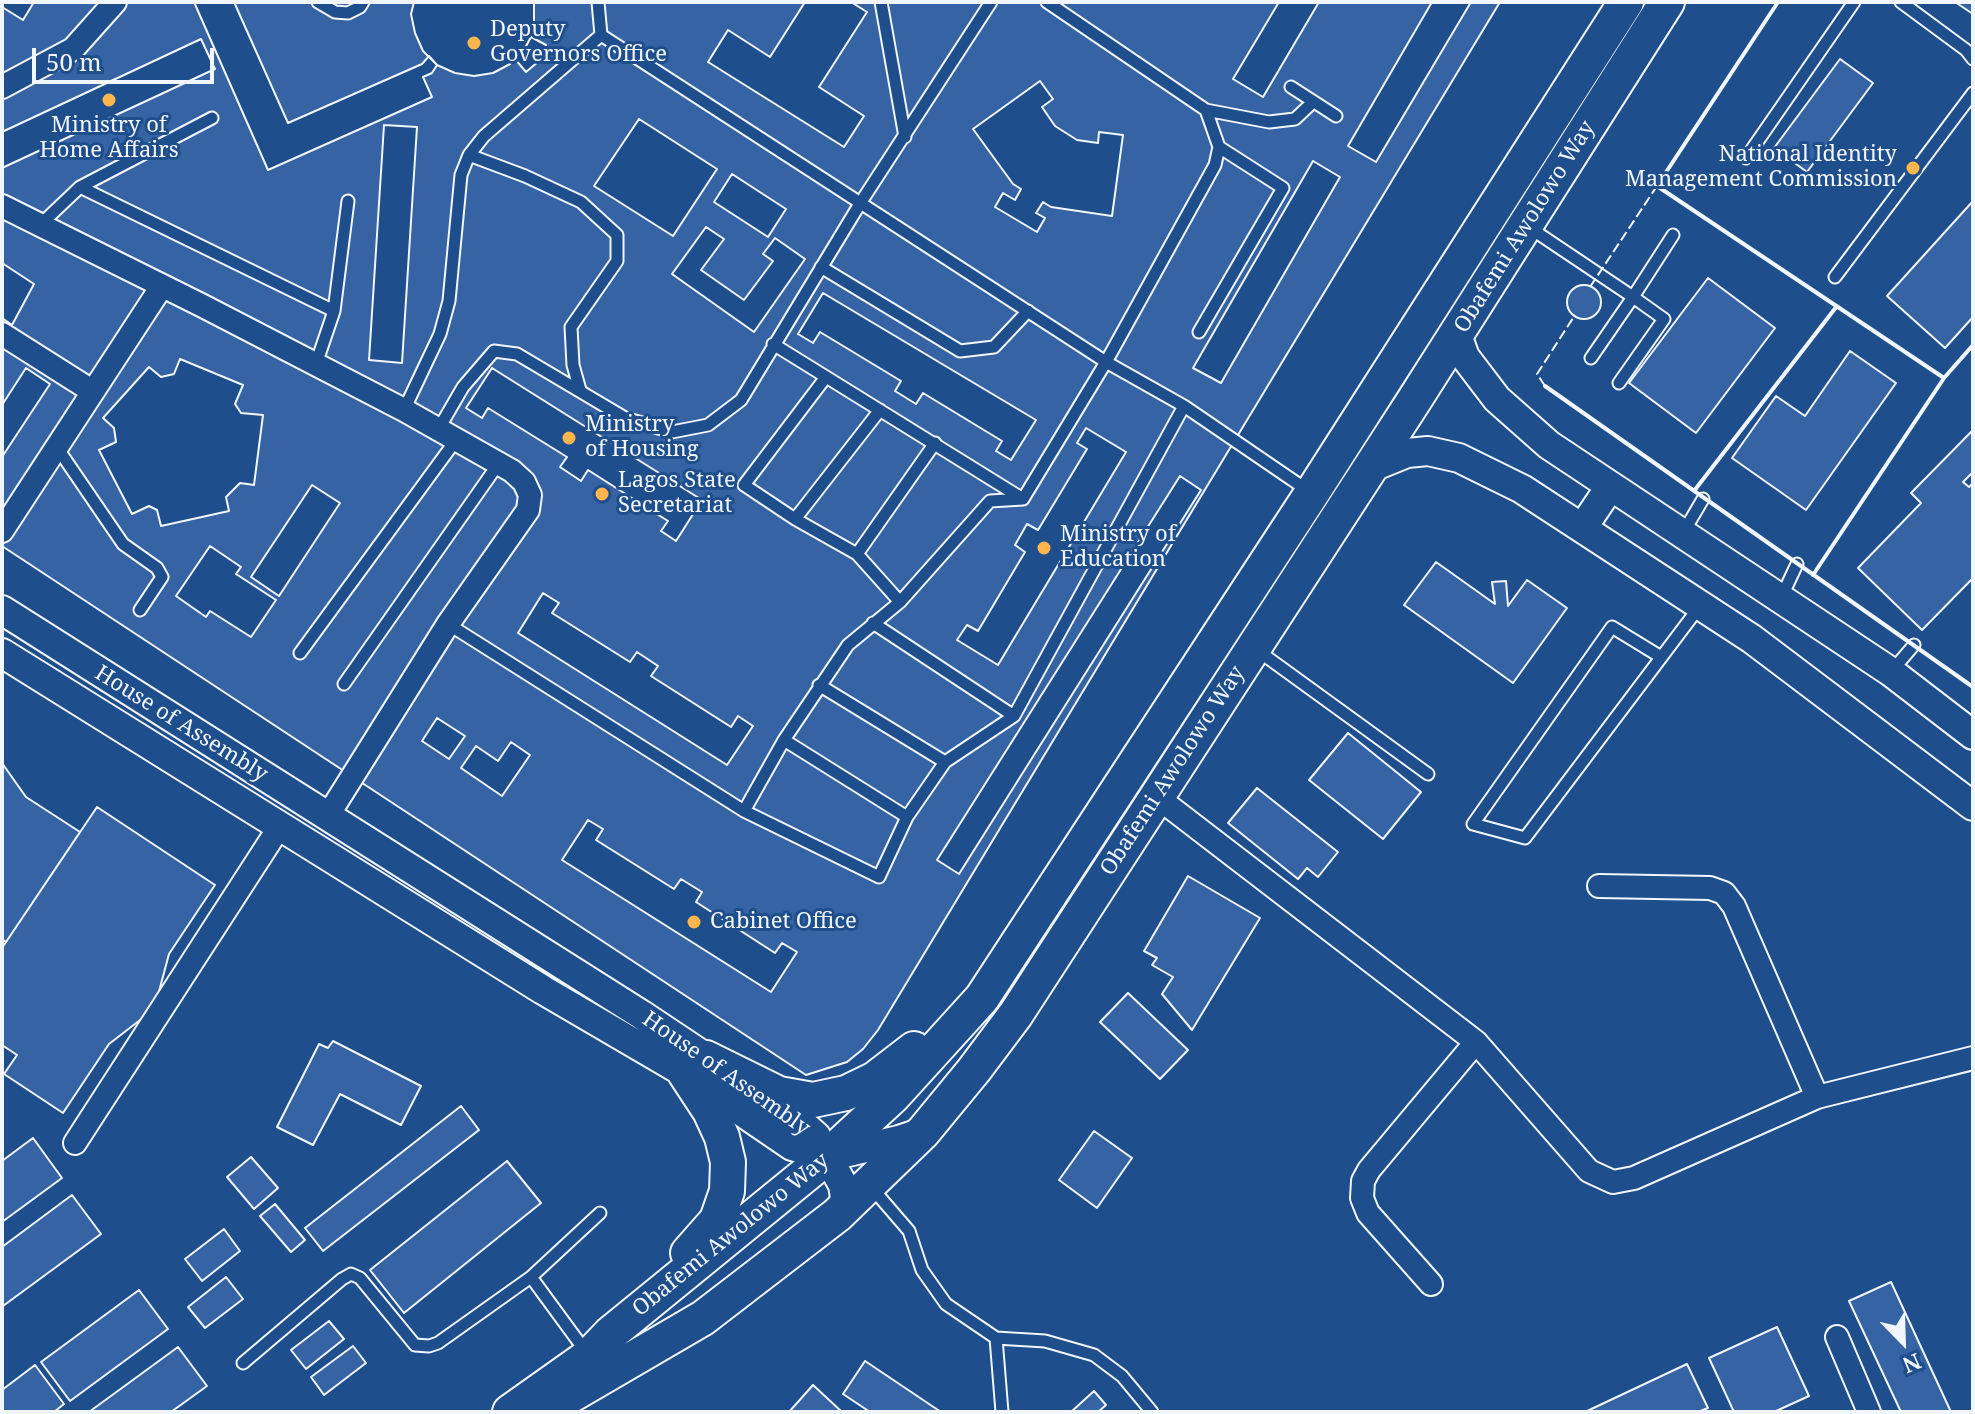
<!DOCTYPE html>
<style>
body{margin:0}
#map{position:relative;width:1975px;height:1414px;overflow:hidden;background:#1f4e8c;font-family:"Noto Serif",serif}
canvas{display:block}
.frame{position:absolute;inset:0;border:4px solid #f2f6ff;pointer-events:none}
.north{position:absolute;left:1863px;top:1302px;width:80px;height:80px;-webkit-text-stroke:6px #1f4e8c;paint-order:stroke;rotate:157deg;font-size:22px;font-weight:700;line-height:32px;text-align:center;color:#f2f6ff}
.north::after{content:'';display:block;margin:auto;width:28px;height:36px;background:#f2f6ff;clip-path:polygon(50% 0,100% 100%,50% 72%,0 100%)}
.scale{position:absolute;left:32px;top:48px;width:182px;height:36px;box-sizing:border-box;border:4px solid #f2f6ff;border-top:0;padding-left:10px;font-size:24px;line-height:28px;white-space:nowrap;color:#f2f6ff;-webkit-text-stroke:6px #1f4e8c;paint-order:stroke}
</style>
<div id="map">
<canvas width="1975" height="1414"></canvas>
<div class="frame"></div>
<div class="north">N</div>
<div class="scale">50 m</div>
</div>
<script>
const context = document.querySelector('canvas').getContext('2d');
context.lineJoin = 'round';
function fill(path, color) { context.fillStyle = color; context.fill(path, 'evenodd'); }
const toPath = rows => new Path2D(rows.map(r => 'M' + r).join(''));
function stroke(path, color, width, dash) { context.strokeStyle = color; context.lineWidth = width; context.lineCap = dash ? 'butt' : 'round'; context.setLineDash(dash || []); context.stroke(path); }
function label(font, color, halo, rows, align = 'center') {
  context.font = font + ' "Noto Serif",serif'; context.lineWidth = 6; context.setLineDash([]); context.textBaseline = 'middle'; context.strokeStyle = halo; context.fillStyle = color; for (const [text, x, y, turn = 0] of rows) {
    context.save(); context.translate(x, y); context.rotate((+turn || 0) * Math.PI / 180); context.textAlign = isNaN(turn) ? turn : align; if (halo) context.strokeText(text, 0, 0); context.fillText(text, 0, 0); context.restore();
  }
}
const building = toPath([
 [2,2,1500,2,878,1030,863,1049,847,1062,806,1075,2,546,2,2],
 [2,2,34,2,23,20,2,7,2,2],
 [194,2,234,2,288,123,422,64,429,56,437,65,432,73,423,77,432,97,268,170,194,2],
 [414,2,534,2,534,31,524,50,510,64,493,73,474,76,455,73,437,65,423,51,415,33,411,14,414,2],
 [805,2,851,2,867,12,819,87,864,116,844,147,708,62,728,30,770,57,805,2],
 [1279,2,1319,2,1263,97,1233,79,1279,2],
 [1432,2,1471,2,1376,162,1348,146,1432,2],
 [1955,2,1973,2,1973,14,1955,2],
 [531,37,546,45,539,61,526,72,515,59,524,50,531,37],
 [201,39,215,69,2,168,2,132,201,39],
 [1840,59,1873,83,1807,172,1774,148,1840,59],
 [1040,81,1053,99,1042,107,1055,126,1077,140,1098,143,1099,132,1123,135,1112,216,1051,207,1043,202,1036,213,1045,218,1037,232,995,207,1003,193,1015,200,1021,189,1013,184,973,129,1040,81],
 [639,119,717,169,673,236,594,186,639,119],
 [384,125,417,127,402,363,369,360,384,125],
 [1313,161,1340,177,1221,383,1193,368,1313,161],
 [732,174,786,209,768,237,714,202,732,174],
 [1973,201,1973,317,1945,348,1887,296,1973,201],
 [706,227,724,239,701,270,744,300,773,261,763,254,775,238,805,259,754,332,672,274,706,227],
 [2,263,34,284,12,325,2,318,2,263],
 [1708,278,1775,328,1696,433,1629,383,1708,278],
 '1567 302a17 17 0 1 1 34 0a17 17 0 1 1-34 0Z',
 [823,293,1036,420,1011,460,996,451,1002,441,923,393,916,404,895,391,901,381,820,332,813,343,798,334,823,293],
 [1850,351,1896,383,1806,510,1732,458,1776,396,1805,416,1850,351],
 [180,359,243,385,235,404,241,413,263,415,254,485,240,483,226,497,229,511,161,526,157,510,149,506,132,514,99,450,116,442,114,428,103,418,149,367,161,377,174,374,180,359],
 [26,368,50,384,2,457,2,405,26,368],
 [492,368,702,500,676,541,661,531,668,521,588,470,581,481,560,467,567,457,488,408,482,418,466,408,492,368],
 [1086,428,1126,452,998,665,957,640,967,625,978,631,1025,552,1015,545,1027,524,1038,530,1087,449,1077,443,1086,428],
 [1973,430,1973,472,1963,482,1969,487,1973,483,1973,578,1922,630,1858,568,1921,503,1911,493,1973,430],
 [1180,476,1201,490,959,874,937,860,1180,476],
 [312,485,340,503,279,596,251,577,312,485],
 [210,546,241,567,236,574,276,600,251,637,210,611,206,617,176,596,210,546],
 [1436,562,1495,604,1492,582,1506,581,1508,606,1527,580,1567,608,1513,683,1404,605,1436,562],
 [543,593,559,603,552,613,630,662,637,652,658,666,651,676,731,727,738,716,753,726,727,765,518,633,543,593],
 [437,718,465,736,449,759,422,741,437,718],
 [1348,733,1421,792,1383,839,1309,780,1348,733],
 [511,742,530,755,502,796,461,768,476,746,498,761,511,742],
 [2,763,26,797,80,832,6,942,2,939,2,763],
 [1257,788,1338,852,1318,877,1307,868,1298,879,1228,823,1257,788],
 [97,807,215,885,169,954,157,999,144,1017,109,1044,63,1113,4,1074,17,1055,2,1045,2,948,97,807],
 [588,820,603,829,596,840,674,889,681,879,702,892,696,902,775,953,782,943,797,952,771,992,562,860,588,820],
 [1188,876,1260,918,1192,1030,1162,994,1173,977,1152,965,1157,958,1144,951,1188,876],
 [1128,993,1188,1050,1160,1079,1100,1022,1128,993],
 [333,1041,421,1086,401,1125,340,1094,313,1145,277,1127,319,1044,328,1048,333,1041],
 [461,1106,479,1130,323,1251,305,1228,461,1106],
 [1094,1131,1132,1158,1097,1208,1059,1180,1094,1131],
 [33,1138,62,1178,2,1222,2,1161,33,1138],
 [251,1157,278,1188,254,1209,227,1177,251,1157],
 [507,1161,541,1203,404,1313,370,1270,507,1161],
 [72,1195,101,1234,3,1306,2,1247,72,1195],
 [275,1204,305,1240,291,1252,260,1216,275,1204],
 [224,1229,240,1251,202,1281,185,1259,224,1229],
 [226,1277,243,1299,205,1328,188,1307,226,1277],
 [1891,1282,1951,1412,1901,1412,1849,1301,1891,1282],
 [139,1290,168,1329,70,1401,41,1362,139,1290],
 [329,1321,344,1339,306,1369,291,1350,329,1321],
 [1777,1327,1809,1396,1774,1412,1734,1412,1709,1358,1777,1327],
 [353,1346,366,1363,324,1395,311,1377,353,1346],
 [178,1347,207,1386,171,1412,89,1412,178,1347],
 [865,1361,941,1412,870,1412,843,1394,865,1361],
 [1687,1364,1708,1408,1698,1412,1585,1412,1687,1364],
 [35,1365,64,1404,54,1412,2,1412,2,1390,35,1365],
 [813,1385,842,1412,789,1412,813,1385],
 [1094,1391,1106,1405,1098,1412,1071,1412,1094,1391]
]);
fill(building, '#3563a3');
stroke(building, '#f2f6ff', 2);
const service = toPath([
 [318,2,335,12,348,13,360,7,363,2],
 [598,2,601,35],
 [881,2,905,137],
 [1901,2,1966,50,1973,59],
 [601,35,1106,362,1184,406,1310,492],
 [1291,87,1336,116],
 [1206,110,1269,122,1295,119,1313,102],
 [469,155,525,176,581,202,617,235,617,261,571,327,573,365,580,390],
 [1746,158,1854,2],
 [80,187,334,311],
 [40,225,80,187,212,118],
 [1530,228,1633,297,1591,358],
 [821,267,960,351,994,347,1028,311],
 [1835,277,1973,93],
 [1199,332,1283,188,1219,147],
 [773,344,1023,499],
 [316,364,334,311,348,201],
 [826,377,744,485,795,519,857,554,900,602],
 [1619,383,1664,319,1633,297,1673,235],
 [404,410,440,334,449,301,461,175,469,155,484,136,601,35],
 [438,430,463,387,494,351,517,354,625,418,672,432,708,425,741,400,861,202,991,2],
 [56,446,123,544,157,568,162,577,140,610],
 [795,519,880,410],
 [1683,533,1703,499],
 [857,554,935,443],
 [1782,596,1797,564],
 [873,623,1014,716],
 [448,624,744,811,879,877,907,817,945,762,1014,716,1184,406],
 [1257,650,1428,774],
 [300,653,456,440],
 [1661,657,1612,627,1473,824,1525,838,1700,606],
 [1891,672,1914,645],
 [344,684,499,463],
 [819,685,945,762],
 [784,740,907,817],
 [744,811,784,740,848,645,900,602,990,501,1023,499,1106,362,1215,165,1219,147,1206,110,1047,2],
 [872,1188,909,1231,922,1270,946,1304,996,1338,1045,1341,1094,1355,1122,1376,1152,1412],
 [531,1277,586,1352],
 [996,1338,1002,1412],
 [243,1363,342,1279,351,1274,360,1278,415,1345,429,1346,438,1343,531,1277,600,1213]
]);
const minor = toPath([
 [2,87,73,49,115,2],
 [2,206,203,306,404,410,512,471,524,482,530,495,528,510,448,624,327,817],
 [2,334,92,391],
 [2,531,162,286],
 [1157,797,1476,1042,1589,1171,1613,1182,1634,1178,1817,1097,1973,1058],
 [1599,886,1710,888,1724,893,1734,906,1817,1097],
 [75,1143,280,826],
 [1431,1284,1368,1213,1362,1198,1363,1181,1369,1170,1476,1042],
 [1837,1337,1869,1412]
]);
const tertiary = toPath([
 [1457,335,1465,357,1497,399,1549,445,1891,672,1973,735],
 [1370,468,1407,453,1428,451,1459,458,1522,489,1752,639,1973,806],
 [1583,527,1610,487],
 [2,610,642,1015,723,1069],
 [2,653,543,990,685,1073,792,1146,827,1157,899,1140,923,1132],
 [758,1093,791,1114,816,1136,843,1185,846,1205]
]);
const primary = toPath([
 [706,1058,779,1094,813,1100,846,1093,875,1079,914,1049],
 [685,1073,710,1111,722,1137,728,1162,727,1191,717,1220,688,1253],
 [510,1412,589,1356,610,1334,827,1157,893,1096,982,998,1312,493,1626,2],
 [542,1412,703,1318,837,1215,923,1132,974,1070,1016,1014,1415,399,1667,2]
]);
stroke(service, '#f2f6ff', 15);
stroke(minor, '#f2f6ff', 26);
stroke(tertiary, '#f2f6ff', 32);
stroke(primary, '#f2f6ff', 38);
stroke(service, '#1f4e8c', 11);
stroke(minor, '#1f4e8c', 22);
stroke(tertiary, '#1f4e8c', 28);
stroke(primary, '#1f4e8c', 34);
stroke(toPath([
 [1590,287,1657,186],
 [1545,386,1537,374,1575,315]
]), '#f2f6ff', 2, [10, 4]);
stroke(toPath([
 [1778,2,1657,186,1944,378],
 [1545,386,1973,687],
 [1694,491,1837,306],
 [1813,575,1944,378,1973,345]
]), '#f2f6ff', 4);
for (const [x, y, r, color] of [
 [474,43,8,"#ffb74d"],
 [109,100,8,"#ffb74d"],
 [1913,168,8,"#ffb74d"],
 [569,438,8,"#ffb74d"],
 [602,494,8,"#ffb74d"],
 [1044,548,8,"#ffb74d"],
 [694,922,8,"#ffb74d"]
]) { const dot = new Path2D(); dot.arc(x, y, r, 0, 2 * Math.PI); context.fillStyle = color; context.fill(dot); stroke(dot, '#1f4e8c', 3); }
label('22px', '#f2f6ff', '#1f4e8c', [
 ["Deputy",490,30],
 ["Governors Office",490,55],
 ["Ministry of",109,126,"center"],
 ["Home Affairs",109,151,"center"],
 ["National Identity",1897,155,"right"],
 ["Management Commission",1897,180,"right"],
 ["Ministry",585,425],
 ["of Housing",585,450],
 ["Lagos State",618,481],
 ["Secretariat",618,506],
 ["Ministry of",1060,535],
 ["Education",1060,560],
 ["Cabinet Office",710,922]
], 'left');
label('22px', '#f2f6ff', '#1f4e8c', [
 ["Obafemi Awolowo Way",1525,227,-58],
 ["House of Assembly",181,724,32],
 ["Obafemi Awolowo Way",1173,771,-57],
 ["House of Assembly",726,1074,35],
 ["Obafemi Awolowo Way",731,1235,-39]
]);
</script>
